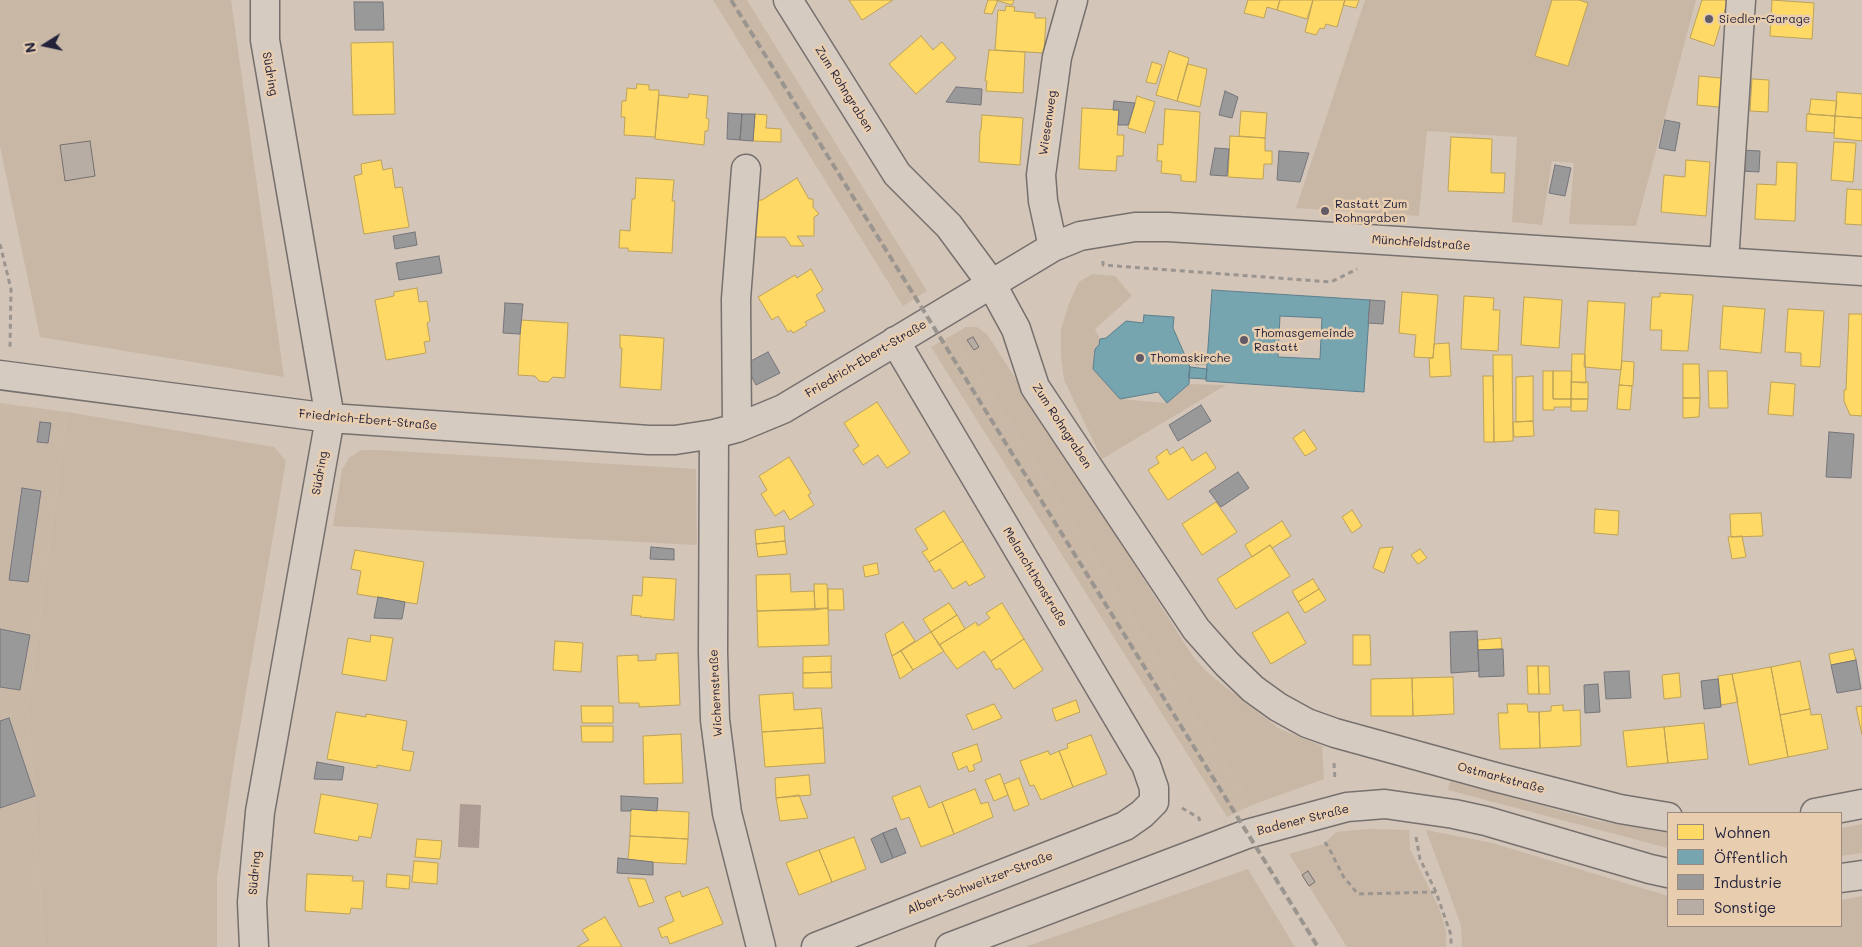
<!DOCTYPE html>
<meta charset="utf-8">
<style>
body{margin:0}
#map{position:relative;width:1862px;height:947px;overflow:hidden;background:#d3c5b7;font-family:Mali,sans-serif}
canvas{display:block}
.legend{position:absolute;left:1667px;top:812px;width:175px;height:115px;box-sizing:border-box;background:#e8cdaf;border:1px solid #998981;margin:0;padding:6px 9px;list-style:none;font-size:15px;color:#22223b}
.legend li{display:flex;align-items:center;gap:10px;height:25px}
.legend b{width:25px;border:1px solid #998981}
.north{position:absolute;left:20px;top:20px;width:50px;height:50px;-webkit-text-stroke:4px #e8cdaf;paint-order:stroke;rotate:260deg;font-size:14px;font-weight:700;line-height:20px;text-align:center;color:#22223b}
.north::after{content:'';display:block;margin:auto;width:18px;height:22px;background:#22223b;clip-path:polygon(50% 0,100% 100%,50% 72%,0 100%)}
</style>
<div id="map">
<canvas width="1862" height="947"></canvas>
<ul class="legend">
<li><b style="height:14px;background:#ffd966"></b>Wohnen</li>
<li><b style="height:14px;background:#76a5af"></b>Öffentlich</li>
<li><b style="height:14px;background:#999"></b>Industrie</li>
<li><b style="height:14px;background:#b8ada4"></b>Sonstige</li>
</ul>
<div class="north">N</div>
</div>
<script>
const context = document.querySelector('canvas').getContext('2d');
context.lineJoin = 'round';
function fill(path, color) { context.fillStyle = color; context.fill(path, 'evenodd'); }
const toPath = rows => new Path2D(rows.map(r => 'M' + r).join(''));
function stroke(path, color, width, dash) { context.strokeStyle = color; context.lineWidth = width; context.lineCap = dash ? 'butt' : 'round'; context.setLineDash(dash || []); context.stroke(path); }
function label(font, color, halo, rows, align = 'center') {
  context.font = font + ' Mali,sans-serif'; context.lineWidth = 5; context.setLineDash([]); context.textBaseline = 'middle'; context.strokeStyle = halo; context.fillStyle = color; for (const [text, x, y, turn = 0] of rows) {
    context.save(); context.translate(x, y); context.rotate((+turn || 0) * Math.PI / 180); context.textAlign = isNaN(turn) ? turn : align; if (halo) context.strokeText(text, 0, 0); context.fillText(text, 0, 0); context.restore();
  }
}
fill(toPath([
 [713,0,747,0,927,291,903,306],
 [954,334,1252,805,1227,817,931,347],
 [0,403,67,412,28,706,44,947,0,947]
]), '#cab8a7');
fill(toPath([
 [0,0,231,0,284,377,40,337,0,146],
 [1365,0,1696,0,1636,226,1569,224,1574,163,1552,161,1542,225,1512,222,1517,137,1427,131,1419,216,1296,208],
 [1092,274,1115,276,1132,296,1095,329,1100,339,1099,345,1095,349,1093,369,1120,399,1167,403,1189,384,1226,385,1102,459,1064,380,1061,356,1061,329,1069,303,1079,282],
 [966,327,977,327,987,334,1194,658,1209,674,1280,729,1322,746,1324,779,1252,805,954,334],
 [67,412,274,447,286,461,235,756,217,878,217,947,44,947,28,706],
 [361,450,380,450,696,469,697,545,333,526,342,470,349,458],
 [1450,781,1598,821,1668,833,1668,848,1448,790],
 [1862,824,1862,853,1841,856,1841,828],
 [1370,829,1409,830,1410,849,1439,908,1446,932,1446,947,1347,947,1289,854,1324,844,1336,832],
 [1426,830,1492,843,1668,896,1668,926,1841,926,1841,900,1862,896,1862,947,1462,947,1461,925],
 [1248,869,1295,947,1026,947,1028,946]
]), '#c9b7a6');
fill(toPath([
 [460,804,481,805,479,848,458,847]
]), '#ab9b92');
const homes = toPath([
 [849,0,893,0,862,20,849,0],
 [988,0,998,0,992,14,984,13,988,0],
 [996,0,1014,0,1012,5,996,0],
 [1248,0,1280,0,1277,10,1267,7,1264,18,1244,13,1248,0],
 [1280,0,1313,0,1307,19,1277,10,1280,0],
 [1313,0,1345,0,1337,27,1326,24,1324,29,1320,28,1316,35,1305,32,1313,0],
 [1345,0,1359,0,1356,8,1343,5,1345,0],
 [1552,0,1579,0,1588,3,1568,66,1535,56,1552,0],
 [1702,0,1728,0,1714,46,1690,38,1702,0],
 [1772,0,1814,3,1812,39,1770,36,1772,0],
 [1006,6,1015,7,1014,11,1035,13,1035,18,1046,18,1044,53,995,50,998,10,1005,11,1006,6],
 [921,36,933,50,942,42,956,58,916,94,889,64,921,36],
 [393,42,395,114,353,115,351,43,393,42],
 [989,50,1025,52,1023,93,986,91,987,81,985,81,989,50],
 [1169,51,1189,58,1177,101,1156,95,1169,51],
 [1152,62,1162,65,1156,84,1146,82,1152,62],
 [1188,64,1207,69,1200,107,1177,101,1188,64],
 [1699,76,1731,79,1729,108,1697,105,1699,76],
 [1752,79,1769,80,1768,112,1750,111,1752,79],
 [637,84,649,85,649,90,659,90,655,137,624,135,625,117,621,117,622,101,626,101,627,88,636,89,637,84],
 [1837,92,1862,94,1862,118,1835,116,1837,92],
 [689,94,708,96,706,118,709,119,708,131,705,131,704,145,655,139,659,95,688,98,689,94],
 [1137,96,1155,102,1145,133,1128,128,1137,96],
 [1811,99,1837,101,1835,116,1809,114,1811,99],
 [1082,108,1119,110,1117,135,1124,135,1123,156,1117,156,1116,171,1079,169,1082,108],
 [1165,109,1200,112,1196,182,1181,181,1181,175,1161,173,1162,161,1157,161,1158,144,1163,145,1165,109],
 [1241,111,1267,113,1265,138,1239,136,1241,111],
 [755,114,767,115,766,128,781,129,781,142,753,141,755,114],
 [1807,114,1835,116,1834,133,1806,131,1807,114],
 [982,115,1023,118,1020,165,979,162,980,130,981,130,982,115],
 [1835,116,1862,118,1862,141,1834,138,1835,116],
 [1230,136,1265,138,1265,151,1272,151,1272,164,1264,164,1263,179,1228,177,1230,136],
 [1451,137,1492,139,1491,173,1505,173,1504,193,1448,191,1451,137],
 [1834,142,1856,143,1853,182,1831,180,1834,142],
 [381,160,383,170,392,168,395,188,402,187,409,227,364,234,354,176,362,174,361,164,381,160],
 [1686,160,1710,162,1706,216,1661,212,1664,175,1685,177,1686,160],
 [1777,162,1797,163,1795,221,1755,219,1757,184,1776,185,1777,162],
 [636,178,674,180,672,201,675,201,672,253,628,251,628,248,619,248,620,230,630,231,632,199,635,199,636,178],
 [797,178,809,199,813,199,813,207,819,214,814,217,814,236,797,236,804,246,791,246,785,237,755,237,754,200,762,200,797,178],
 [1847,189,1862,190,1862,225,1845,224,1847,189],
 [811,269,823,290,816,295,825,311,805,322,807,325,793,333,791,330,788,332,778,316,772,320,758,297,795,275,797,278,811,269],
 [417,288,419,302,427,301,430,321,427,323,430,341,424,342,426,353,386,360,375,300,394,296,394,292,417,288],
 [1402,292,1438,295,1433,358,1414,357,1416,335,1399,333,1402,292],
 [1660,293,1693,295,1688,351,1661,350,1662,330,1650,330,1652,297,1660,297,1660,293],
 [1464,296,1494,298,1493,310,1500,310,1498,351,1461,349,1464,296],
 [1524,297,1562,300,1559,348,1521,345,1524,297],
 [1588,301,1625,303,1621,370,1584,367,1588,301],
 [1723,306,1765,309,1761,353,1720,349,1723,306],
 [1788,309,1824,311,1820,367,1801,366,1801,353,1785,352,1788,309],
 [1849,314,1862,314,1862,416,1850,415,1844,401,1844,390,1846,390,1849,314],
 [521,320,568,323,565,378,553,377,548,382,539,381,535,376,518,375,521,320],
 [620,335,664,338,661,390,620,387,622,348,620,348,620,335],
 [1449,343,1451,376,1430,377,1429,358,1433,358,1434,344,1449,343],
 [1572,354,1585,354,1586,383,1571,382,1572,354],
 [1493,355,1512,355,1513,441,1494,442,1493,355],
 [1622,361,1634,362,1633,386,1619,385,1622,361],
 [1683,364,1699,364,1700,398,1683,398,1683,364],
 [1543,371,1553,371,1553,399,1571,399,1571,407,1554,407,1554,410,1543,410,1543,371],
 [1553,371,1572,371,1571,399,1553,399,1553,371],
 [1708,371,1727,371,1728,408,1709,408,1708,371],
 [1483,376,1493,376,1494,442,1484,442,1483,376],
 [1533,376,1533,421,1516,422,1516,377,1533,376],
 [1571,382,1588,382,1588,399,1571,399,1571,382],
 [1771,382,1795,384,1793,416,1768,414,1771,382],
 [1619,385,1632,386,1630,410,1617,409,1619,385],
 [1683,398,1700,398,1699,417,1683,418,1683,398],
 [1571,399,1588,399,1587,411,1571,411,1571,399],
 [877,402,910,453,887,468,878,455,863,465,853,450,859,446,844,423,877,402],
 [1533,421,1534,436,1514,437,1513,422,1533,421],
 [1304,430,1317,449,1305,456,1293,438,1304,430],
 [1183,447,1192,461,1206,452,1216,468,1168,500,1148,470,1159,463,1156,457,1167,449,1170,455,1183,447],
 [789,457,811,493,808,495,814,505,790,520,784,510,775,516,761,494,767,490,759,476,789,457],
 [1216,502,1237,532,1202,555,1182,524,1216,502],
 [1595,509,1619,511,1618,535,1594,533,1595,509],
 [1352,510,1362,526,1352,533,1342,517,1352,510],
 [944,511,963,541,929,562,922,552,928,549,915,529,944,511],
 [1761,513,1763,536,1731,537,1730,514,1761,513],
 [1282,521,1291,536,1272,548,1270,545,1252,557,1245,545,1282,521],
 [784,526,785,541,756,544,755,530,784,526],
 [1742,536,1746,557,1732,559,1728,537,1742,536],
 [785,541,787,554,758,557,756,544,785,541],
 [963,541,985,577,969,586,966,581,953,589,940,569,935,572,929,562,963,541],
 [1270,545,1290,576,1236,609,1217,579,1270,545],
 [1393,547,1384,573,1373,568,1380,548,1393,547],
 [1420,549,1427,558,1418,564,1411,555,1420,549],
 [355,550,424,562,417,604,357,594,361,571,351,569,355,550],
 [877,563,879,574,865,577,863,566,877,563],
 [790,574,791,592,814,591,815,610,757,611,756,575,790,574],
 [643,577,676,579,674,620,640,617,641,616,631,615,633,595,642,596,643,577],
 [1313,579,1319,589,1298,602,1292,591,1313,579],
 [814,584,827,584,828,608,815,610,814,584],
 [828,589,843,589,844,610,828,610,828,589],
 [1319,589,1326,600,1305,613,1298,602,1319,589],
 [949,603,957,615,931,632,923,619,949,603],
 [1002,603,1024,639,991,661,984,651,957,669,939,645,976,622,978,626,990,618,986,613,1002,603],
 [828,608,829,645,758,647,757,611,828,608],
 [1288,612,1306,643,1271,664,1252,633,1288,612],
 [957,615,965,629,939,645,931,632,957,615],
 [903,622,915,641,892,656,885,634,903,622],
 [931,632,944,651,913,670,901,651,931,632],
 [371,635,393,638,386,681,342,674,348,638,370,642,371,635],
 [1353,635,1370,635,1371,665,1353,665,1353,635],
 [1501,638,1502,649,1478,650,1478,640,1501,638],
 [1024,639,1043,670,1014,689,1000,668,996,670,991,661,1024,639],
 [555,641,583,643,581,672,553,670,555,641],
 [1853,649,1856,660,1831,665,1829,654,1853,649],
 [901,651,913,670,900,679,892,656,901,651],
 [678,653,680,705,639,707,639,703,619,703,617,656,638,655,638,661,656,660,656,654,678,653],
 [831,656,831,672,803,673,803,657,831,656],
 [1800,661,1810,709,1780,715,1771,667,1800,661],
 [1527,666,1538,666,1539,694,1528,694,1527,666],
 [1538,666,1549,666,1550,694,1539,694,1538,666],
 [1771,667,1788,757,1749,765,1732,674,1771,667],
 [831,672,832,688,803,688,803,673,831,672],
 [1679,673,1681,697,1664,699,1662,675,1679,673],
 [1732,674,1738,702,1721,705,1718,676,1732,674],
 [1453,677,1454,714,1413,716,1412,678,1453,677],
 [1412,678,1413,716,1371,716,1371,679,1412,678],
 [793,693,794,710,821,708,823,728,762,732,759,695,793,693],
 [1076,700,1080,712,1056,721,1052,709,1076,700],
 [994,704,1002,718,973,730,966,715,994,704],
 [1507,704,1527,704,1528,712,1539,712,1540,748,1500,749,1498,713,1508,713,1507,704],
 [1563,705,1563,711,1580,710,1581,746,1540,748,1539,712,1551,711,1551,706,1563,705],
 [581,706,613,706,613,723,582,723,581,706],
 [1862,706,1862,735,1856,707,1862,706],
 [1810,709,1811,715,1821,714,1828,749,1788,757,1780,715,1810,709],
 [336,712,366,717,366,714,407,721,402,750,414,752,410,771,377,765,377,768,327,759,336,712],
 [1704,723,1708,759,1668,763,1664,727,1704,723],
 [581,726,613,726,613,742,582,742,581,726],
 [1664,727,1668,763,1627,767,1623,731,1664,727],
 [823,728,825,763,765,767,762,732,823,728],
 [681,734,683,783,644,784,643,736,681,734],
 [1091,735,1107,774,1073,787,1059,751,1068,748,1067,744,1091,735],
 [977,744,982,761,973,765,975,770,969,772,967,766,958,770,952,753,977,744],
 [1048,751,1050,755,1059,751,1073,787,1041,800,1034,785,1030,786,1020,761,1048,751],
 [1000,774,1008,795,994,801,985,780,1000,774],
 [809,775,811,795,776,798,775,778,809,775],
 [1019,778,1029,805,1014,811,1004,784,1019,778],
 [920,786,929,808,942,802,954,834,921,847,909,817,901,820,892,797,920,786],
 [975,789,981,804,988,802,993,817,954,834,942,802,975,789],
 [321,794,378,804,371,838,359,836,358,841,314,833,321,794],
 [799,795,808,818,780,821,776,798,799,795],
 [631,809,689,812,688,839,630,836,631,809],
 [630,836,688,839,686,864,628,861,630,836],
 [854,837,866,869,832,882,819,850,854,837],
 [417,839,442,841,440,859,415,857,417,839],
 [819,850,832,882,799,895,786,863,819,850],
 [414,861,438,863,437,884,412,882,414,861],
 [307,874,353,876,352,881,364,881,362,909,351,908,350,914,305,911,307,874],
 [387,874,410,876,409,889,386,887,387,874],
 [628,878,645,879,654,902,639,907,628,878],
 [708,887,723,924,670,944,667,936,662,938,658,928,674,921,665,897,680,891,682,897,708,887],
 [605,917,622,947,577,947,589,940,582,930,605,917]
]);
fill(homes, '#ffd966');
stroke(homes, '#bda259', 1);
const public = toPath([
 [1212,290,1370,300,1364,392,1206,381,1207,364,1195,364,1195,361,1207,362,1212,290],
 [1280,316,1322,318,1320,359,1278,357,1280,316],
 [1144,315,1174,317,1173,328,1190,367,1189,384,1167,403,1158,392,1120,399,1093,369,1095,349,1099,345,1100,339,1106,338,1126,321,1143,323,1144,315],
 [1190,367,1207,369,1206,379,1188,378,1190,367]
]);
fill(public, '#76a5af');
stroke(public, '#5d7e8c', 1);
const industry = toPath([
 [354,2,383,2,384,30,355,30,354,2],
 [956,87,982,89,981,105,946,102,956,87],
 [1225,91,1238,97,1232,118,1219,115,1225,91],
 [1114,101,1135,103,1128,125,1118,125,1119,110,1113,110,1114,101],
 [728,113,742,114,740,140,727,139,728,113],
 [742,114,755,114,753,141,740,140,742,114],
 [1665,120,1680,123,1675,151,1659,148,1665,120],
 [1215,148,1229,149,1227,176,1210,175,1215,148],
 [1741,150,1760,151,1759,172,1740,171,1741,150],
 [1279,151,1309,153,1300,182,1277,180,1279,151],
 [1555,165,1571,168,1565,196,1549,193,1555,165],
 [415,232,417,245,395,249,393,236,415,232],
 [439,256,442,273,399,280,396,263,439,256],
 [1370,300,1385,301,1383,324,1368,323,1370,300],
 [505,303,523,304,520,334,503,333,505,303],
 [768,352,780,373,756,385,745,364,768,352],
 [1201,405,1211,421,1178,441,1169,425,1201,405],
 [40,422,51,423,48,443,37,442,40,422],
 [1829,432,1854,434,1851,478,1826,477,1829,432],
 [1238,472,1249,488,1221,507,1209,491,1238,472],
 [22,488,41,491,28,582,9,580,22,488],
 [651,547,674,549,674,560,650,559,651,547],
 [378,597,405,602,402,619,374,618,378,597],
 [0,629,30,635,20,690,0,687,0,629],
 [1477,631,1479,671,1451,673,1450,632,1477,631],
 [1502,649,1503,649,1504,676,1479,677,1478,650,1502,649],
 [1856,660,1861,689,1837,693,1831,665,1856,660],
 [1629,671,1631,698,1606,699,1604,672,1629,671],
 [1718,679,1721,707,1704,709,1701,681,1718,679],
 [1598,684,1600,712,1585,713,1584,685,1598,684],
 [9,718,35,796,0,808,0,721,9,718],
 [317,762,344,767,342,780,314,779,317,762],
 [621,796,658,798,657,811,631,809,631,811,621,811,621,796],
 [896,828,906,853,893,858,883,833,896,828],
 [883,833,893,858,881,863,871,839,883,833],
 [618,858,653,862,653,875,617,873,618,858]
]);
fill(industry, '#999');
stroke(industry, '#75757d', 1);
const building = toPath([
 [90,141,95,176,65,181,60,145,90,141],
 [973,337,979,347,974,350,967,340,973,337],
 [1308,871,1315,882,1309,886,1302,875,1308,871]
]);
fill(building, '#b8ada4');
stroke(building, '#76706e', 1);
const minor = toPath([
 [788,0,897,174,949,226,991,283,1016,329,1035,387,1196,629,1227,664,1253,689,1278,707,1307,723,1335,733,1495,777,1620,809,1668,817],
 [1053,247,1043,201,1041,175,1057,57,1073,0],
 [1724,262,1741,0],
 [0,375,330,418,649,440,675,440,714,434,737,428,783,409,1053,247,1080,236,1135,227,1168,227,1367,239,1862,271],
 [737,428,736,299,746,169],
 [714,434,713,652,715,720,727,813,761,947],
 [1815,813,1862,804],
 [254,947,252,902,260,812,330,418,265,40,265,0],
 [816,947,1125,826,1142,814,1154,802,1154,788,1146,765,895,341]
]);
const major = toPath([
 [1841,878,1862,875],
 [950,947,1247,834,1347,807,1385,804,1454,814,1486,821,1650,869,1668,873]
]);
stroke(minor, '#76706e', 31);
stroke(major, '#76706e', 31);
stroke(toPath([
 [0,244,11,289,10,347],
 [1103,261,1103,265,1331,282,1357,269],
 [1334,763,1335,780],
 [1182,808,1199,818,1200,822],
 [1416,837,1420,859,1436,892,1451,935,1451,947],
 [1325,842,1331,852,1343,876,1358,894,1436,892]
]), '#9b9590', 3, [5, 4]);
stroke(minor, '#d5cbc0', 28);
stroke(major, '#d5cbc0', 28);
stroke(toPath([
 [731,0,1318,947]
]), '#9b9590', 4, [8, 4]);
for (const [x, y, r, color] of [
 [1709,19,5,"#605b66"],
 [1325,211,5,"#605b66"],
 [1244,340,5,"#605b66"],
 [1140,358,5,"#605b66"]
]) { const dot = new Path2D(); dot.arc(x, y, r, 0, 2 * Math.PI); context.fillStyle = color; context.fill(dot); stroke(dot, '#e8cdaf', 2); }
label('12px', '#22223b', '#e8cdaf', [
 ["Siedler-Garage",1719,19],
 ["Rastatt Zum",1335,204],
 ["Rohngraben",1335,218],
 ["Thomasgemeinde",1254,333],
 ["Rastatt",1254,347],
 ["Thomaskirche",1150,358]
], 'left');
label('12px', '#22223b', '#e8cdaf', [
 ["Südring",270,74,80],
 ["Zum Rohngraben",844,89,58],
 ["Wiesenweg",1048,123,-82],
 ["Münchfeldstraße",1421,243,4],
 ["Friedrich-Ebert-Straße",866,359,-31],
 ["Friedrich-Ebert-Straße",368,420,5],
 ["Zum Rohngraben",1062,426,57],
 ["Südring",320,473,-80],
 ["Melanchthonstraße",1035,577,59],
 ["Wichernstraße",716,693,-93],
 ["Ostmarkstraße",1501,778,15],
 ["Badener Straße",1303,820,-14],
 ["Südring",255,873,-85],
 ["Albert-Schweitzer-Straße",980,883,-21]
]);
</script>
